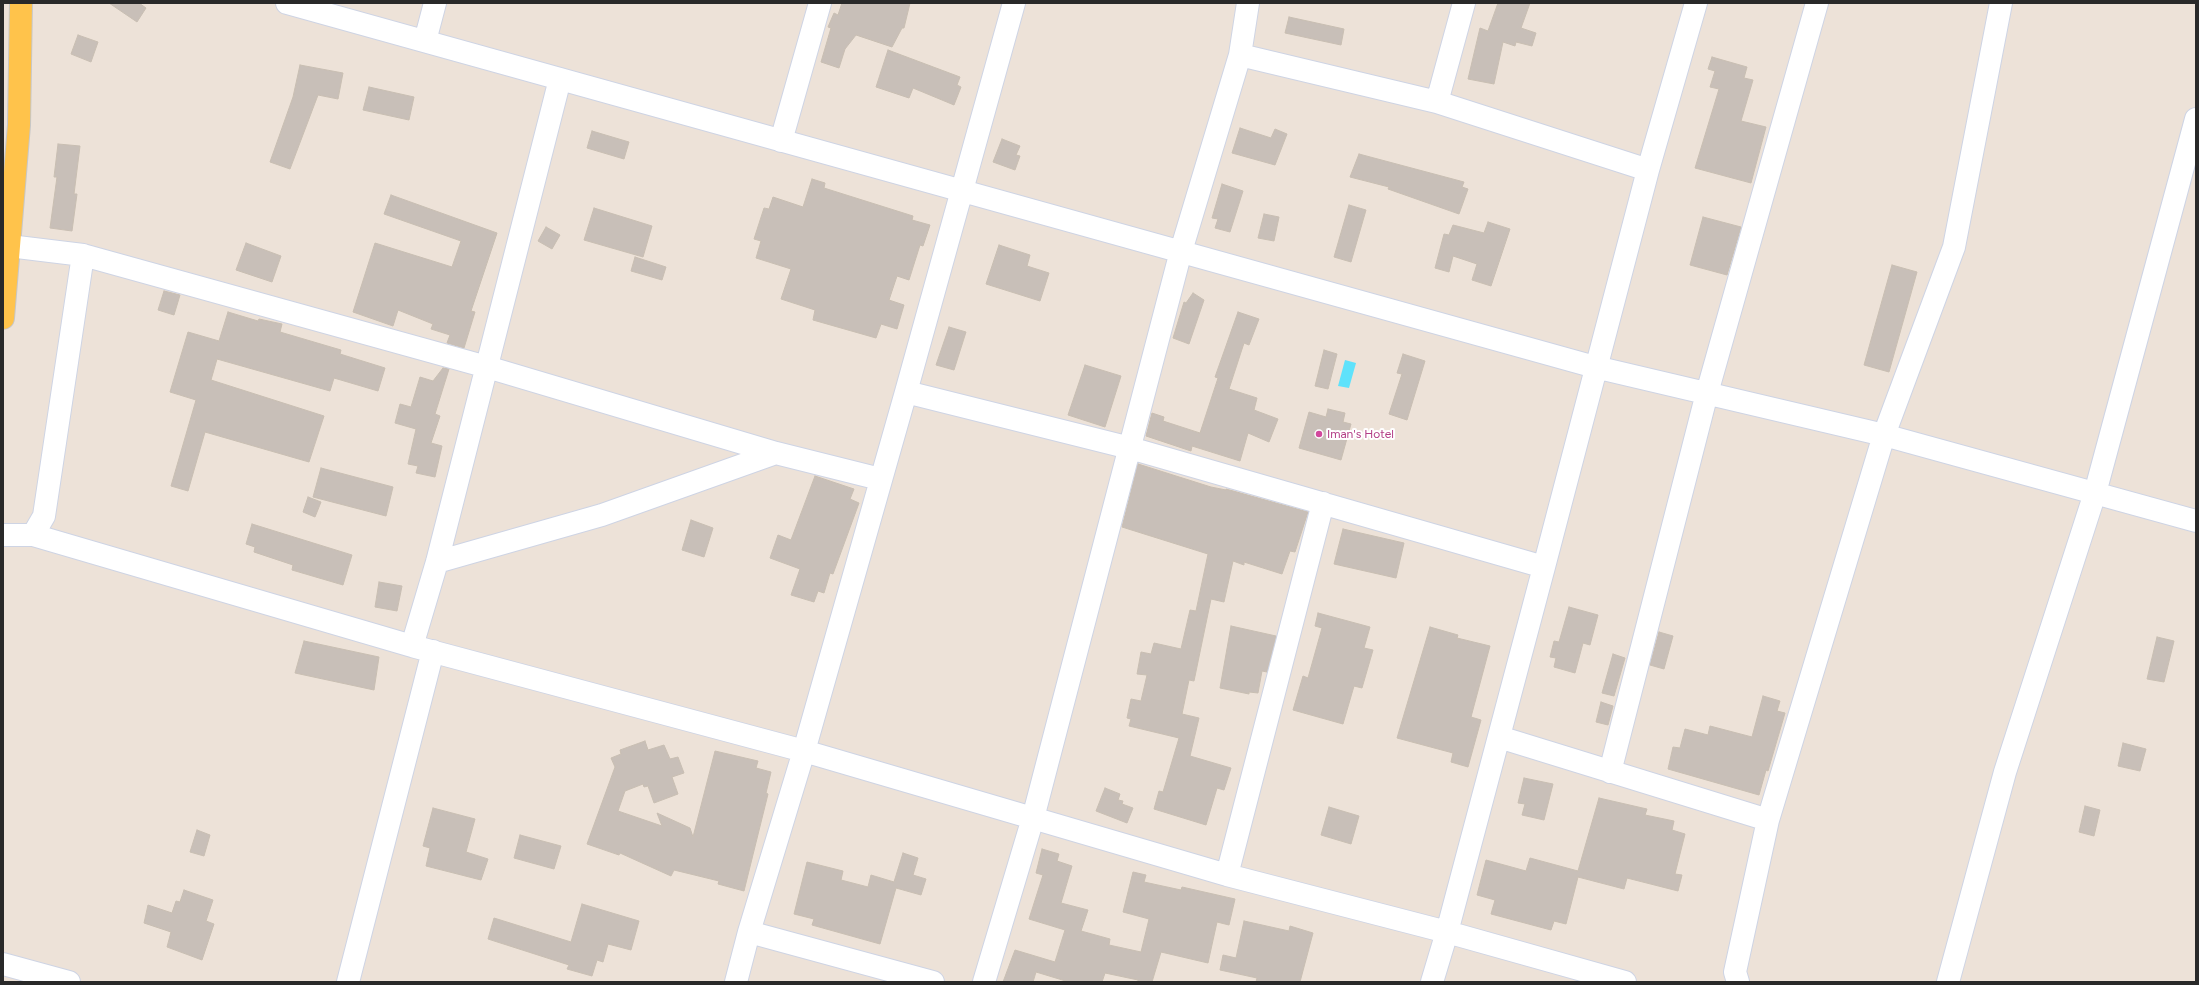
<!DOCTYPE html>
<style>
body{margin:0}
#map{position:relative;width:2199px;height:985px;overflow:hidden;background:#ede2d8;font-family:Figtree,sans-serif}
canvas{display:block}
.frame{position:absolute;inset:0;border:4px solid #292929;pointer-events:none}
</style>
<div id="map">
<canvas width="2199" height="985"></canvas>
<div class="frame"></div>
</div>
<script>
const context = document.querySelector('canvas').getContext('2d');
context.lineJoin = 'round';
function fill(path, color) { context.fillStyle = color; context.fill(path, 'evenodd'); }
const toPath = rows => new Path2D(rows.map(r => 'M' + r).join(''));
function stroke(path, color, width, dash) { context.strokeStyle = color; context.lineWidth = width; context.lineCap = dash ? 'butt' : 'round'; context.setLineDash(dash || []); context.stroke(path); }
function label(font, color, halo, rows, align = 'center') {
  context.font = font + ' Figtree,sans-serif'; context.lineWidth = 4; context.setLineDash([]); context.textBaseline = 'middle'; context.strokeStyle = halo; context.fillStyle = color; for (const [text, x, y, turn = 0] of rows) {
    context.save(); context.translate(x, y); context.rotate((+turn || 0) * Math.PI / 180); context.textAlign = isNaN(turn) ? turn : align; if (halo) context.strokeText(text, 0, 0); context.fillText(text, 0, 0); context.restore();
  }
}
fill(toPath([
 [1345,360,1356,363,1349,388,1338,386]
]), '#5fe2fb');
const building = toPath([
 [109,3,139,3,146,8,137,22,109,3],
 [842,3,910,3,904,28,902,28,892,47,856,35,845,49,839,68,821,62,831,28,828,27,834,13,838,15,842,3],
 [1498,3,1530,3,1521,28,1536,33,1532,46,1516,42,1515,46,1503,42,1494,84,1468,79,1480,28,1488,31,1498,3],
 [1289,17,1344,29,1341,45,1285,33,1289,17],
 [78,35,98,42,91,62,71,54,78,35],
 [888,50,960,77,957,85,961,87,954,105,913,88,909,98,876,87,888,50],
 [1712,57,1747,67,1744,78,1753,80,1741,121,1766,127,1751,183,1695,168,1719,89,1710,87,1715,71,1708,69,1712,57],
 [300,65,343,73,338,99,318,95,290,169,270,162,293,97,300,65],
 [369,87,414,97,409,120,363,110,369,87],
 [1240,128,1271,138,1275,129,1287,134,1275,165,1232,153,1240,128],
 [592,131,629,142,624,159,587,148,592,131],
 [1002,139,1020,146,1016,155,1020,156,1015,170,993,162,1002,139],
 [58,144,80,146,74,194,77,194,72,231,50,228,57,177,54,177,58,144],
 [1359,154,1464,182,1462,187,1468,189,1459,214,1388,189,1389,187,1350,177,1359,154],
 [812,179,825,183,824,188,913,216,912,220,930,225,923,246,920,245,909,280,897,276,889,300,904,305,897,329,881,324,876,338,813,320,815,310,781,299,791,269,756,258,761,241,754,239,764,208,769,209,773,197,803,207,812,179],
 [1222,184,1243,191,1230,232,1215,228,1218,219,1212,218,1222,184],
 [391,195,497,233,471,311,475,312,464,348,447,343,450,335,431,329,433,324,398,310,393,326,353,312,375,243,452,267,461,241,384,214,391,195],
 [1349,205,1366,210,1351,262,1334,257,1349,205],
 [594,208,652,226,643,257,584,240,594,208],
 [1264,214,1279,217,1274,241,1258,238,1264,214],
 [1703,217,1741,227,1727,275,1690,265,1703,217],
 [1488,222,1510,229,1491,286,1472,280,1477,264,1453,256,1449,272,1435,268,1444,234,1449,235,1453,225,1484,233,1488,222],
 [546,227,560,235,552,249,538,241,546,227],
 [246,243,281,256,272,282,236,270,246,243],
 [999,245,1030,255,1027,266,1049,273,1040,301,986,284,999,245],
 [635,257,666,267,662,280,631,271,635,257],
 [1892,265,1917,272,1889,372,1864,365,1892,265],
 [164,291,180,295,174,315,158,310,164,291],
 [1193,293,1204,300,1189,344,1173,338,1184,302,1186,303,1193,293],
 [228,312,258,321,259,319,282,324,280,332,341,350,340,354,385,368,378,391,334,378,330,391,217,359,211,380,324,416,309,462,205,432,188,491,171,486,196,400,170,392,188,332,219,341,228,312],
 [1238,312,1259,319,1249,345,1244,343,1229,389,1257,398,1254,410,1278,419,1269,442,1248,433,1240,461,1192,446,1191,451,1146,436,1152,413,1164,417,1163,421,1200,433,1218,378,1215,377,1238,312],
 [949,327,966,332,954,370,936,365,949,327],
 [1324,350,1337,354,1328,389,1315,386,1324,350],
 [1403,354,1425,361,1407,420,1389,414,1402,374,1397,373,1403,354],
 [1085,365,1121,376,1105,427,1068,415,1085,365],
 [443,368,449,369,435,414,440,416,431,443,442,446,435,477,416,473,418,466,408,464,416,429,395,423,400,404,411,407,420,377,433,381,443,368],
 [1328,409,1345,413,1343,422,1351,424,1341,460,1299,448,1309,412,1326,417,1328,409],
 [1138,464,1211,487,1226,490,1226,489,1308,512,1295,552,1290,551,1282,574,1244,562,1244,565,1233,561,1224,602,1211,599,1194,681,1189,680,1182,714,1199,718,1190,756,1231,768,1224,790,1217,788,1206,825,1154,809,1159,791,1163,792,1179,738,1129,726,1131,719,1127,718,1131,699,1141,701,1147,675,1137,674,1141,652,1151,654,1154,643,1181,649,1190,610,1196,611,1208,554,1122,527,1138,464],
 [321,468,393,487,386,516,313,497,321,468],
 [815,476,854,489,850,499,859,503,833,574,830,573,824,593,818,591,814,602,791,595,800,569,770,558,778,535,791,540,815,476],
 [308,497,321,502,315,517,303,512,308,497],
 [691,520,713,528,704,557,682,550,691,520],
 [252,524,352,555,343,585,292,570,293,565,254,552,255,547,246,544,252,524],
 [1343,529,1404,543,1396,578,1334,564,1343,529],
 [379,582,402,586,397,611,375,607,379,582],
 [1569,607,1598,615,1590,645,1583,643,1575,673,1554,667,1556,658,1550,657,1554,641,1559,642,1569,607],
 [1318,613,1370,627,1364,648,1373,650,1362,688,1354,686,1343,724,1293,710,1303,676,1308,678,1322,628,1315,626,1318,613],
 [1231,626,1276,636,1267,672,1262,671,1258,693,1249,692,1249,694,1220,688,1231,626],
 [1430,627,1458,635,1457,638,1490,646,1471,717,1481,720,1468,767,1451,762,1453,753,1397,738,1430,627],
 [1659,632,1673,636,1664,669,1650,665,1659,632],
 [2157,637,2174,641,2164,682,2147,679,2157,637],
 [304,641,379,657,374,690,295,673,304,641],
 [1613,654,1625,658,1614,696,1602,693,1613,654],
 [1763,696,1780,701,1777,711,1785,713,1768,771,1766,770,1759,795,1668,769,1673,747,1680,748,1685,729,1708,735,1710,726,1752,737,1763,696],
 [1601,702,1613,706,1608,725,1596,722,1601,702],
 [645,741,648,750,664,745,670,759,678,757,684,773,672,777,678,794,654,803,648,786,644,787,643,784,625,791,618,811,662,826,657,813,690,828,693,837,715,751,758,761,756,768,771,772,766,793,768,794,744,891,718,884,719,881,674,870,671,876,620,853,619,855,587,844,615,767,611,758,621,754,620,750,645,741],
 [2123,743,2146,749,2140,771,2118,766,2123,743],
 [1524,778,1553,784,1544,820,1522,815,1525,804,1518,803,1524,778],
 [1105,788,1120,794,1118,800,1123,801,1122,804,1133,808,1127,823,1096,811,1105,788],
 [1599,798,1647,809,1645,815,1674,821,1672,830,1685,834,1675,874,1682,875,1678,891,1627,878,1624,889,1578,877,1566,924,1554,921,1551,930,1491,914,1495,900,1477,895,1486,860,1526,871,1530,858,1578,871,1599,798],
 [2085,806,2100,810,2094,836,2079,832,2085,806],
 [1329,807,1359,816,1351,844,1321,835,1329,807],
 [433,808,475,819,466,852,488,859,481,880,426,866,430,848,423,846,433,808],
 [197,830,210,835,204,856,190,852,197,830],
 [520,835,561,846,554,869,514,858,520,835],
 [1042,849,1059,854,1057,861,1072,866,1061,903,1088,910,1081,931,1110,939,1109,945,1141,952,1149,919,1123,912,1133,872,1146,875,1144,882,1181,890,1182,887,1235,899,1229,925,1217,922,1208,963,1161,952,1152,982,1138,982,1138,980,1105,973,1102,982,1069,982,1036,972,1033,982,1003,982,1015,950,1055,962,1065,930,1029,919,1043,875,1036,873,1042,849],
 [903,853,918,858,913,875,926,879,921,895,896,888,880,944,812,925,814,919,794,914,807,862,843,871,841,880,868,887,871,875,894,882,903,853],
 [184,890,213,900,206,921,214,924,202,960,167,947,171,932,144,923,148,905,172,913,176,901,180,902,184,890],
 [582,904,639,921,631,950,608,944,603,962,597,960,592,976,567,969,569,965,488,939,494,918,571,942,582,904],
 [1244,921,1289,931,1290,926,1313,933,1300,982,1256,982,1257,978,1220,970,1223,955,1236,958,1244,921]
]);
fill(building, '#c8bfb8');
stroke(building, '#c8beb2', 1);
const minor = toPath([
 [287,3,1595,367,1884,435,2196,521],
 [425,41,435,3],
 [1240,55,1437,102,1648,170],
 [1437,102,1464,3],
 [781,141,820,3],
 [9,246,83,255,487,367,776,453,880,479],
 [906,392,1130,448,1544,567],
 [3,535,33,535,44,516,83,255],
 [33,535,412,646,804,751,1227,875,1447,932,1625,982],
 [437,562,602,515,776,453],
 [412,646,437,562,560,79],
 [1499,737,1768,820],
 [1610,772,1707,393,1817,3],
 [1227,875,1323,503],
 [749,932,933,982],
 [3,964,69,982],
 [348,982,433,651],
 [736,982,749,932,804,751,906,392,1014,3],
 [984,982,1033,818,1181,251,1240,55,1248,3],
 [1432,982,1447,932,1544,567,1648,170,1696,3],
 [1738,982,1735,972,1768,820,1884,435,1954,247,2001,3],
 [1948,982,2005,772,2095,493,2196,119]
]);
const major = toPath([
 [3,318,19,125,21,3]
]);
stroke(minor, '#ced4e4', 24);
stroke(major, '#c7c7c7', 24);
stroke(minor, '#fff', 22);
stroke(major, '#ffc34b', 22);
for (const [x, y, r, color] of [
 [1319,434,4,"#d1479c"]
]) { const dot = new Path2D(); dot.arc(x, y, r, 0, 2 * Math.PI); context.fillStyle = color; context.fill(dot); stroke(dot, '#fff', 1.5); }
label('12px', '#b23c85', '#fff', [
 ["Iman's Hotel",1327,434]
], 'left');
</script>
